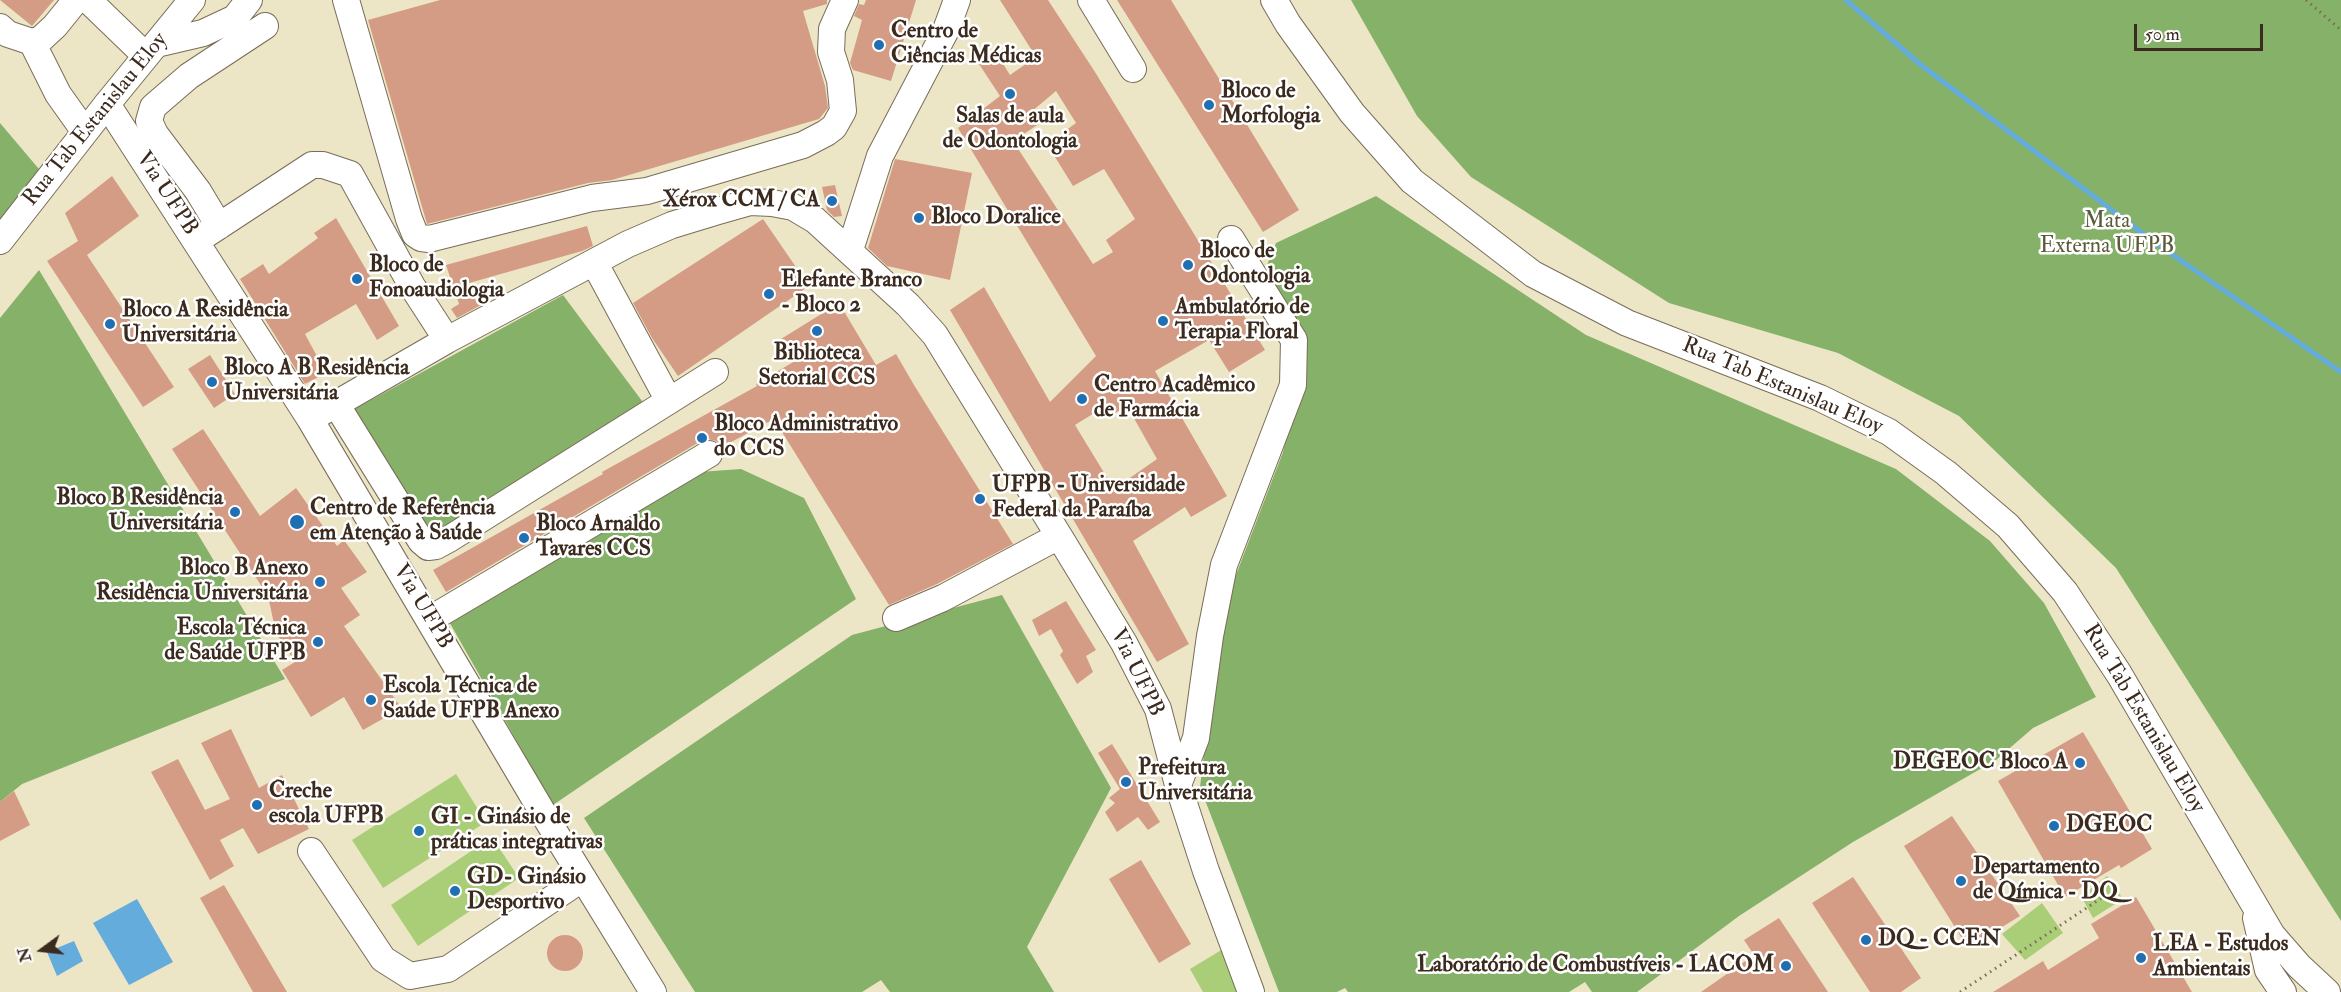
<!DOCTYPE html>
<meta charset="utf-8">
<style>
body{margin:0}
#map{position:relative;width:2341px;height:992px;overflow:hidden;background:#ece6c7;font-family:"IM FELL Double Pica",serif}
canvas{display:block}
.north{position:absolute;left:12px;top:920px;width:60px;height:60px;-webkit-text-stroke:4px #fff;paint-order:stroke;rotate:255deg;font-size:16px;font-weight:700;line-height:24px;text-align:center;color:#3b2a1e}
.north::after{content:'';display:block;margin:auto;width:21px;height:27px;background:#3b2a1e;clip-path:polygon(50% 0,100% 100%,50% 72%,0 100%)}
.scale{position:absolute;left:2134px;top:24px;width:129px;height:27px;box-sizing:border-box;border:3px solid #3b2a1e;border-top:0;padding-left:8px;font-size:18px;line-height:21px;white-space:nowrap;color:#3b2a1e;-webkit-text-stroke:4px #fff;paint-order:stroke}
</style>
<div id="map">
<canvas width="2341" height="992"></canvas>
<div class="north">N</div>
<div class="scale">50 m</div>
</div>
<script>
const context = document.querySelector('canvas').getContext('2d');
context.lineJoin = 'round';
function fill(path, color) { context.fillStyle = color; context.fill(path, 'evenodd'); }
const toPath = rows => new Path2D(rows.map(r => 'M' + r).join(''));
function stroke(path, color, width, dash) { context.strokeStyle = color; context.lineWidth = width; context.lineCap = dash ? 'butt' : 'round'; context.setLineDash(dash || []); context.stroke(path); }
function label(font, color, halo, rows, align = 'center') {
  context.font = font + ' "IM FELL Double Pica",serif'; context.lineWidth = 5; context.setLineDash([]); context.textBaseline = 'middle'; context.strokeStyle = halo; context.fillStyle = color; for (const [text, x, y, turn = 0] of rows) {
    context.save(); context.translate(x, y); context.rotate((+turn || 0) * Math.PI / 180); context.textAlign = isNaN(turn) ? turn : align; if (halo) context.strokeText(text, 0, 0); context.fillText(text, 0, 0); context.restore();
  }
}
fill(toPath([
 [456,774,486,822,383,888,352,840],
 [492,837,519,878,418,946,391,905],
 [2107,876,2123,899,2093,918,2081,896],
 [2042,903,2063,933,2025,960,2002,934],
 [1228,946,1243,992,1203,992,1190,969]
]), '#a9ce77');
fill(toPath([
 [1351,0,2341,0,2341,921,2116,568,1959,416,1838,353,1669,303,1471,177,1417,116],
 [0,123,44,175,0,231],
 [1376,196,1586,335,1896,469,1990,541,2044,603,2096,697,2033,728,1996,760,1853,842,1739,916,1637,992,1592,992,1585,982,1569,992,1348,992,1345,988,1337,992,1279,992,1200,787,1221,614,1283,452,1304,357,1265,270,1276,243],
 [39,270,285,679,22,784,0,802,0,318],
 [563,295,645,405,431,545,351,411],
 [741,469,804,498,856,599,553,805,447,618,685,473],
 [1002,595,1111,788,1027,947,1054,992,890,992,881,980,862,992,695,992,584,818,852,635]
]), '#86b168');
fill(toPath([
 [137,899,173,962,129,985,93,923],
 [74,941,83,961,57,976,47,952]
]), '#64acdb');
stroke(toPath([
 [1846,0,1921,65,2150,239,2341,372]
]), '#64acdb', 5);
fill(toPath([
 [0,0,54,0,32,26],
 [440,0,827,0,827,4,803,11,825,86,828,108,819,119,612,180,588,183,427,224,368,20],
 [866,0,916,0,891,81,853,70,850,63,862,20,854,16,859,4,864,5],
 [1000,0,1048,0,1095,72,1265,350,1229,372,1209,340,1155,371,1227,496,1191,517,1185,507,1133,541,1189,644,1157,662,950,310,984,287,1050,402,1096,356,958,128,1000,96,979,64,995,51,1010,75,1036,57],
 [1056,91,1076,123,1047,144,1073,186,1104,169,1135,219,1106,240,1113,252,1093,264,1013,141,1039,124,1031,112],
 [1127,406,1157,459,1114,489,1075,425,1104,407,1110,416],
 [1117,0,1171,0,1299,210,1263,232],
 [895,159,972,173,950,280,887,266,868,248],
 [112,176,139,216,87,255,174,387,143,407,47,261,78,241,65,213],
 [835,185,842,216,834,217,827,210,822,187],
 [336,218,399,326,377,340,356,304,305,334,326,373,305,384,240,279,263,264,269,274,318,238,314,233],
 [763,219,809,286,678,376,652,338,633,303],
 [587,226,593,246,582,251,462,285,481,305,457,318,451,309,459,304,446,265],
 [839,303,876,365,896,354,914,385,1013,544,937,584,889,605,774,419,722,447,716,441,708,439,701,441,446,592,433,570,603,474,602,472,757,386,756,384,795,361,781,339],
 [210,355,235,394,214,408,188,369],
 [203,429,260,516,296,488,337,546,344,540,367,572,341,588,360,615,344,626,400,706,393,713,363,730,344,697,311,717,282,670,295,662,276,633,268,596,172,449],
 [1066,601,1096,650,1086,656,1093,672,1077,684,1060,655,1063,651,1051,629,1039,636,1032,620],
 [231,729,259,788,282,775,309,829,258,854,243,828,220,840,234,866,210,880,151,772,178,759,205,810,230,799,201,743],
 [2083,732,2152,849,2121,868,2119,865,2065,897,1998,781],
 [1112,744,1160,822,1148,830,1138,817,1117,832,1105,812,1115,803,1109,798,1120,789,1098,753],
 [14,791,30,825,0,841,0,802],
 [1952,816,2020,916,1968,948,1904,846],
 [1141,860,1191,944,1159,963,1109,879],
 [1853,877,1921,978,1901,992,1870,992,1812,903],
 [224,885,287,992,253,992,200,898],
 [2136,897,2192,992,1993,992,2043,961,2048,970,2099,938,2091,924],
 [1779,918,1828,992,1701,992,1754,955,1744,940],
 '547 953a18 18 0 1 1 36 0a18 18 0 1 1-36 0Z'
]), '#d49c84');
const minor = toPath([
 [88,0,146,56],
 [346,0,409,219,415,234,421,238,429,239,592,198,647,191,803,145,826,133,834,127,843,111,840,80,831,52,832,29,845,0],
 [1091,0,1133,69],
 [1274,0,1288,24,1352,113,1412,181,1533,274,1627,323,1820,398,1889,432,1946,473,2008,526,2065,592,2119,674,2272,935,2299,966,2327,992],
 [0,27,8,34,32,42,41,39,55,26,76,0],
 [32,42,58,94,85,132],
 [156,44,203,33,235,18,249,0],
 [107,104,310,419,546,818,653,992],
 [219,226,198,191,155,134,149,121,153,107,189,76,265,26],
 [0,241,107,104,192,0],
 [196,241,312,165,323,165,350,174,412,286,447,340],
 [850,250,880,156,946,30,957,0],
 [594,262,669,401],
 [336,404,421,541,428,547,436,546,449,539,715,372],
 [310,419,447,340,628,244,672,225,718,211,750,202,772,203,793,207,815,220,908,305,935,335,1059,536],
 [896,618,943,598,1059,536,1124,643,1158,709,1178,785,1206,871,1251,992],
 [429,620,709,454],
 [1178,785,1196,738,1210,636,1224,565,1293,385,1294,340,1231,239],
 [311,851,383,959,410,976,448,969,583,878],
 [2256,918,2268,970,2283,992]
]);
stroke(minor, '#796c59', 28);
stroke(toPath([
 [2306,0,2341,30],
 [1960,992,2109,893]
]), '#796c59', 3, [1.5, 4.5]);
stroke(minor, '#fff', 26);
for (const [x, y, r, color] of [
 [879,45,6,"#1f6fb2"],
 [1010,94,6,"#1f6fb2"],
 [1209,105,6,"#1f6fb2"],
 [832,201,6,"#1f6fb2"],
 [919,218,6,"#1f6fb2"],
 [1188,265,6,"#1f6fb2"],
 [357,279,6,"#1f6fb2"],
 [769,294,6,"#1f6fb2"],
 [1163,321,6,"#1f6fb2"],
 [110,324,6,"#1f6fb2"],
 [817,331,6,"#1f6fb2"],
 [212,382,6,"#1f6fb2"],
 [1082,399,6,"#1f6fb2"],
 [702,438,6,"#1f6fb2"],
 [980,499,6,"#1f6fb2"],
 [235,512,6,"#1f6fb2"],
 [297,522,8,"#1f6fb2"],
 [524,538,6,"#1f6fb2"],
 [320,582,6,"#1f6fb2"],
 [318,642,6,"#1f6fb2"],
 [371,700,6,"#1f6fb2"],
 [2080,763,6,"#1f6fb2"],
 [1126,782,6,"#1f6fb2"],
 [257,805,6,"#1f6fb2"],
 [2054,826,6,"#1f6fb2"],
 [419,831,6,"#1f6fb2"],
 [1961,881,6,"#1f6fb2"],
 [455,891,6,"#1f6fb2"],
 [1866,940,6,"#1f6fb2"],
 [2141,958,6,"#1f6fb2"],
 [1786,966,6,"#1f6fb2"]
]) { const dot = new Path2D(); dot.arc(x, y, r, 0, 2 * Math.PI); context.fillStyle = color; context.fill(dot); stroke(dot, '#fff', 2); }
label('bold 22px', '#3b2a1e', '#fff', [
 ["Centro de",891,32],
 ["Ciências Médicas",891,57],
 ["Bloco de",1221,92],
 ["Morfologia",1221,117],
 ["Salas de aula",1010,117,"center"],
 ["de Odontologia",1010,142,"center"],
 ["Xérox CCM / CA",820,201,"right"],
 ["Bloco Doralice",931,218],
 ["Bloco de",1200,252],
 ["Odontologia",1200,277],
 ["Bloco de",369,266],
 ["Fonoaudiologia",369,291],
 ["Elefante Branco",781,281],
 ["- Bloco 2",781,306],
 ["Ambulatório de",1175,308],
 ["Terapia Floral",1175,333],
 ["Bloco A Residência",122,311],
 ["Universitária",122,336],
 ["Biblioteca",817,354,"center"],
 ["Setorial CCS",817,379,"center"],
 ["Bloco A B Residência",224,369],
 ["Universitária",224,394],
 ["Centro Acadêmico",1094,386],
 ["de Farmácia",1094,411],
 ["Bloco Administrativo",714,425],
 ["do CCS",714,450],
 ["UFPB - Universidade",992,486],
 ["Federal da Paraíba",992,511],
 ["Bloco B Residência",223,499,"right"],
 ["Universitária",223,524,"right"],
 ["Centro de Referência",310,509],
 ["em Atenção à Saúde",310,534],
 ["Bloco Arnaldo",536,525],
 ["Tavares CCS",536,550],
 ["Bloco B Anexo",308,569,"right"],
 ["Residência Universitária",308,594,"right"],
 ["Escola Técnica",306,629,"right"],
 ["de Saúde UFPB",306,654,"right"],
 ["Escola Técnica de",383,687],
 ["Saúde UFPB Anexo",383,712],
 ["DEGEOC Bloco A",2068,763,"right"],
 ["Prefeitura",1138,769],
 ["Universitária",1138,794],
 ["Creche",269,792],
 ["escola UFPB",269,817],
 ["GI - Ginásio de",431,818],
 ["práticas integrativas",431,843],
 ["DGEOC",2066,826],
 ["Departamento",1973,868],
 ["de Qímica - DQ",1973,893],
 ["GD- Ginásio",467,878],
 ["Desportivo",467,903],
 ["DQ - CCEN",1878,940],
 ["LEA - Estudos",2153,945],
 ["Ambientais",2153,970],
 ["Laboratório de Combustíveis - LACOM",1774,966,"right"]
], 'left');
label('22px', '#3b2a1e', '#fff', [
 ["Rua Tab Estanislau Eloy",96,120,-51],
 ["Via UFPB",166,194,57],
 ["Rua Tab Estanislau Eloy",1782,387,23],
 ["Via UFPB",422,607,59],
 ["Via UFPB",1136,673,64],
 ["Rua Tab Estanislau Eloy",2143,719,59]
]);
label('22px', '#5c5b39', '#fff', [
 ["Mata",2107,222],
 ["Externa UFPB",2107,247]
]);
</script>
